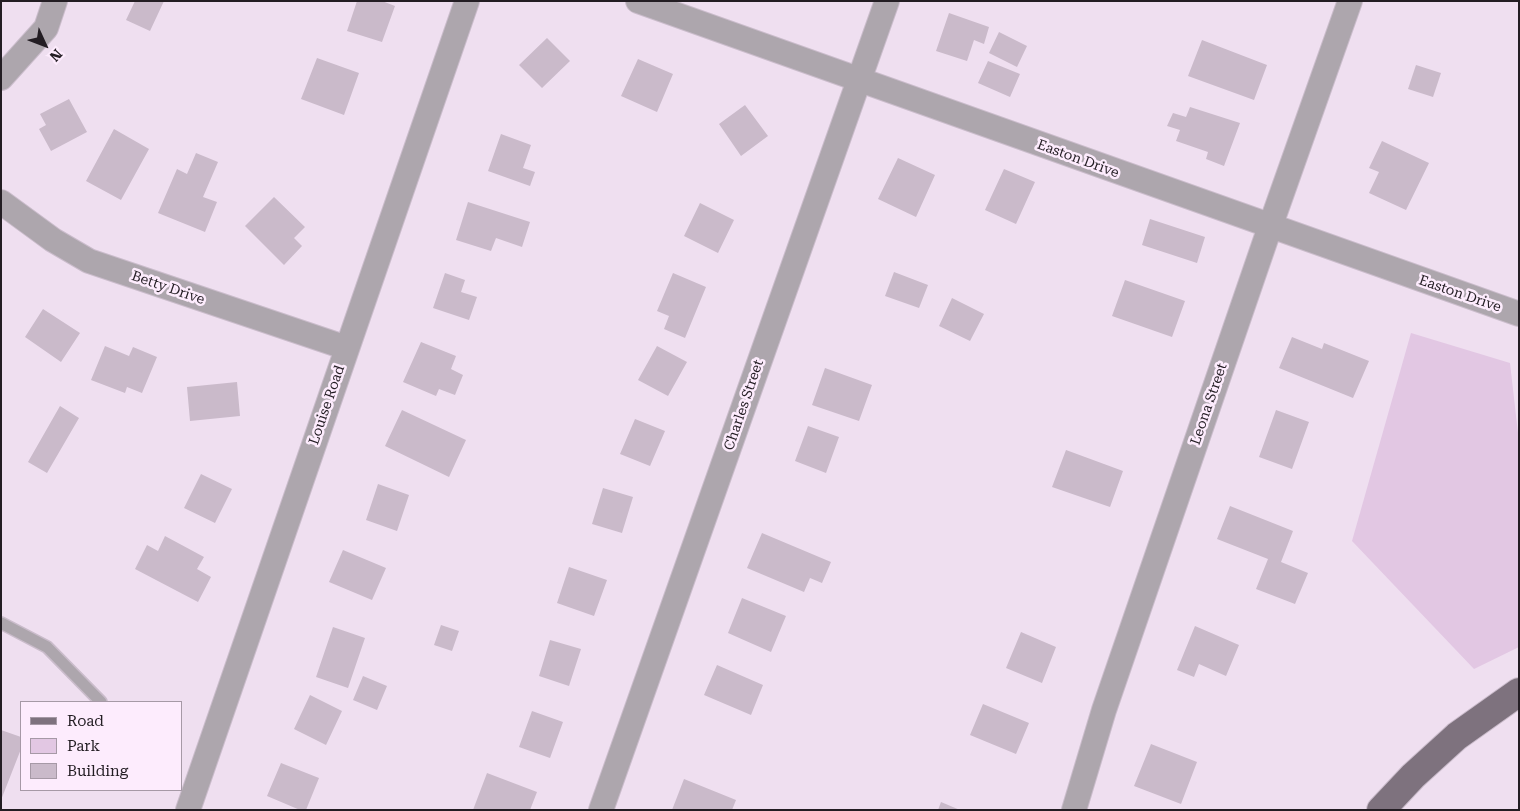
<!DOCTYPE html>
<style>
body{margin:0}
#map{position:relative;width:1520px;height:811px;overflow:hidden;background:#efdff0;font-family:"Roboto Serif",serif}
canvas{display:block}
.frame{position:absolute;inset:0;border:2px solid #231d23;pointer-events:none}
.legend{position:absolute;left:20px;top:701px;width:162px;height:90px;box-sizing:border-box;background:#fdecfd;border:1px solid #a699a6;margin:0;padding:6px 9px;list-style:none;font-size:15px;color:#231d23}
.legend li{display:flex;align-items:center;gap:10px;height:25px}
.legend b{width:25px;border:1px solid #a699a6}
.north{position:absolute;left:20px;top:20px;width:50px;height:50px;-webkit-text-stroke:4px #fdecfd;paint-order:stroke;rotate:133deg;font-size:14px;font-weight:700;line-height:20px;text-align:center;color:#231d23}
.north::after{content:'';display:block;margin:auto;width:18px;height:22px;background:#231d23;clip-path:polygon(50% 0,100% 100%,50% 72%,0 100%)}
</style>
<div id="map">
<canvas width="1520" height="811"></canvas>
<div class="frame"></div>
<ul class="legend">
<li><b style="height:6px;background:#7e727e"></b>Road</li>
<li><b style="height:14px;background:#e2c7e3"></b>Park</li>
<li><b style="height:14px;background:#cabaca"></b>Building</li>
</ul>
<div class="north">N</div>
</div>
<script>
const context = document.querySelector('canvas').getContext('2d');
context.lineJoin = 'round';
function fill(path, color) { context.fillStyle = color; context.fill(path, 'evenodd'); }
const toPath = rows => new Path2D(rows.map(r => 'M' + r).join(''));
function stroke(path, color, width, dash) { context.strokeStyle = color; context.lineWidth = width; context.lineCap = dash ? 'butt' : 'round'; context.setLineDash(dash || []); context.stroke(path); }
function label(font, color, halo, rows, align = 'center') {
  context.font = font + ' "Roboto Serif",serif'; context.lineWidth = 5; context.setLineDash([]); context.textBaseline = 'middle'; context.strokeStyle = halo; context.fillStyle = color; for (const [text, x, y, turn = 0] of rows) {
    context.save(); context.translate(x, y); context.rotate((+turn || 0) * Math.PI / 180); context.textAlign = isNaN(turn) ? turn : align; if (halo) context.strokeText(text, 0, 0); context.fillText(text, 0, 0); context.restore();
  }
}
fill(toPath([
 [1411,333,1510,363,1519,442,1519,647,1474,669,1352,541]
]), '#e2c7e3');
fill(toPath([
 [135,1,164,1,150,31,126,20],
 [357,1,382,1,395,6,382,42,347,31],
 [949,13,989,27,984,44,974,40,967,61,936,51],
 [999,32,1027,46,1017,67,989,53],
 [547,38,570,61,542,88,519,65],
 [1202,40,1267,65,1254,100,1188,76],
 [317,58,359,73,344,115,301,99],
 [638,59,673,74,657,112,621,96],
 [988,61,1020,74,1010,97,978,83],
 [1416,65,1441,73,1433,97,1408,89],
 [69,99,87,132,51,151,39,129,46,125,40,114],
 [745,105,768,136,741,156,719,124],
 [1190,107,1240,123,1224,166,1206,159,1208,152,1176,141,1180,130,1167,126,1173,113,1186,117],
 [114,129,149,149,121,200,86,181],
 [501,134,531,145,523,168,535,172,530,186,488,171],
 [1382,141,1429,163,1406,210,1369,193,1379,172,1369,168],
 [196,153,218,162,203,197,217,202,205,232,158,213,177,169,187,174],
 [898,158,935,175,916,217,878,199],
 [1004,169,1035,182,1016,224,985,210],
 [274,197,305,227,294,238,302,246,284,265,245,226],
 [468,202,530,222,522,247,496,238,491,251,456,240],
 [700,203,734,220,718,253,684,236],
 [1150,219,1205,237,1197,263,1142,245],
 [894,272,928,285,919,308,885,296],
 [445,273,465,280,461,292,477,297,469,320,433,308],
 [673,273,706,287,685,338,664,329,669,316,657,311],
 [1125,280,1185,301,1172,337,1112,316],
 [952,298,984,314,970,341,939,326],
 [43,309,80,333,61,362,25,337],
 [1292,337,1322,349,1324,343,1369,361,1353,398,1279,368],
 [421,342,456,356,451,369,463,375,455,395,439,389,436,396,403,382],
 [105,346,129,356,133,347,157,357,142,393,127,387,125,393,91,380],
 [657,346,687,362,668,396,638,380],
 [825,368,872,385,859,421,812,405],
 [237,382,240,416,190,421,187,387],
 [60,406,79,418,47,473,28,462],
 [402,410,466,440,449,477,385,446],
 [1276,410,1309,422,1292,469,1259,457],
 [635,419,665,431,650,466,620,454],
 [808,426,839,437,826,473,795,461],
 [1066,450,1123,471,1110,507,1052,487],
 [201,474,232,489,215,523,184,508],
 [378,484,409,495,397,531,366,520],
 [603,488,633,497,622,533,592,524],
 [1230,506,1293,531,1281,562,1308,573,1295,604,1256,589,1268,559,1217,539],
 [762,533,831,562,822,583,810,578,804,592,747,568],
 [165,536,204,557,197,569,211,577,198,602,135,569,147,545,158,551],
 [343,550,386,568,372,600,329,582],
 [569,567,607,580,594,616,557,603],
 [742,598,786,616,771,652,728,633],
 [441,625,459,631,452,651,434,645],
 [1195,626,1239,645,1226,676,1199,664,1194,677,1177,670],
 [333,627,365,638,348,688,316,677],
 [1021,632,1056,647,1042,683,1006,668],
 [550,640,581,649,569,686,539,676],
 [717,665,763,685,751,715,704,695],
 [363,676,387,686,377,710,353,700],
 [310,695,342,711,326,745,294,729],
 [983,704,1029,723,1016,754,970,735],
 [532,711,563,722,550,758,519,747],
 [1,730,21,737,21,749,1,800],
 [1151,744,1197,762,1181,804,1134,786],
 [281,763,319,778,306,810,300,810,267,796],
 [487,773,537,792,530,810,473,810],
 [684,779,736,800,732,810,672,810],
 [941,802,960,810,938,810]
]), '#cabaca');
const lane = toPath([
 [1,623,47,647,101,702]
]);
const street = toPath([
 [638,1,1519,314],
 [1,78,46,28,55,1],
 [1,202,53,240,89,261,347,348],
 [188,810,467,1],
 [601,810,887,1],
 [1074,810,1104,710,1270,227,1350,1]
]);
const primary = toPath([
 [1381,810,1413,776,1457,736,1519,692]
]);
stroke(lane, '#cabccb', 14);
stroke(street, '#cabccb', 26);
stroke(primary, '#cabccb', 30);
stroke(lane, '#ada6ad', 11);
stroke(street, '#ada6ad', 24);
stroke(primary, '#7e727e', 28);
label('14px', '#231d23', '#fdecfd', [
 ["Easton Drive",1078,159,20],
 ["Betty Drive",168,288,19],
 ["Easton Drive",1460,294,19],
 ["Leona Street",1209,404,-71],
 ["Louise Road",327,405,-71],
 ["Charles Street",744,405,-71]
]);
</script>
